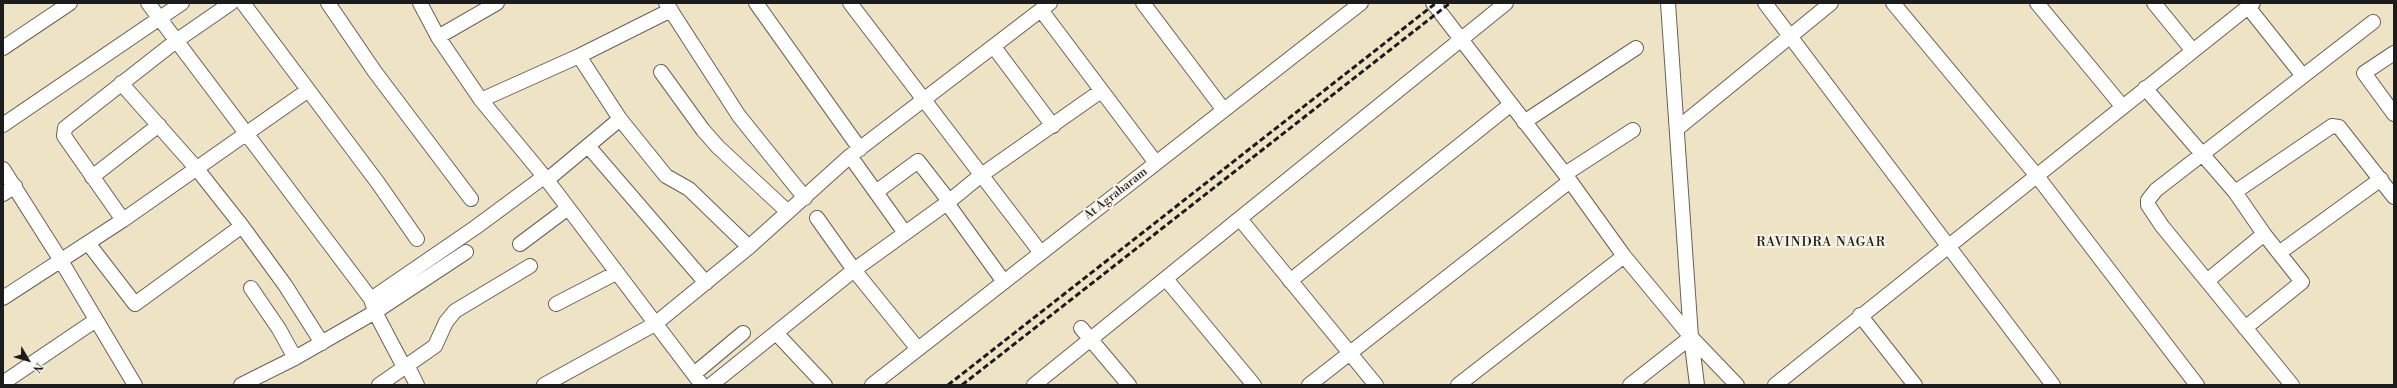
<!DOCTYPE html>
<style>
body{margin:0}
#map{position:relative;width:2397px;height:388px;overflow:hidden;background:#efe3c6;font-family:"Libre Bodoni",serif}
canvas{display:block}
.frame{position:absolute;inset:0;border:4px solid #1c1c1c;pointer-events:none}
.north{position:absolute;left:8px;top:340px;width:40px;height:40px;-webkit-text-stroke:3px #f7f3e8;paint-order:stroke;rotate:128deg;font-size:11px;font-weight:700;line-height:16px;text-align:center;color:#1c1c1c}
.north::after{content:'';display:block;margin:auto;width:14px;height:18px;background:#1c1c1c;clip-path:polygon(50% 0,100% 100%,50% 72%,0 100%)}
</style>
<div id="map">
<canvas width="2397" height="388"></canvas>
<div class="frame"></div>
<div class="north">N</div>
</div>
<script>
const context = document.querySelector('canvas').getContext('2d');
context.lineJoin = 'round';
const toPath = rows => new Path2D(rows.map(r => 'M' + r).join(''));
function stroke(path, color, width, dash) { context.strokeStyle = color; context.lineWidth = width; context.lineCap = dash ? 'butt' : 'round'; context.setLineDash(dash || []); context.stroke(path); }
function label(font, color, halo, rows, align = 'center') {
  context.font = font + ' "Libre Bodoni",serif'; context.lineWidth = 4; context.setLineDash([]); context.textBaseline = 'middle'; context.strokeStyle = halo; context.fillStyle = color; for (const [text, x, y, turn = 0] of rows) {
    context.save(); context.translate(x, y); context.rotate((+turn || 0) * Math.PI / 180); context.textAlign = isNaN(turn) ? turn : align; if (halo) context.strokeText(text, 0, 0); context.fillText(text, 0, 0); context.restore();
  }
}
const minor = toPath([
 [148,3,371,299,375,312,404,367],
 [243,3,378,183,417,239],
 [328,3,375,72,471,199],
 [420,3,438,37,481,100,547,180,702,385],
 [666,3,739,116,805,198],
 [756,3,860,149],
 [850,3,1041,253],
 [1143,3,1223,109],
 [1433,3,1565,174,1624,256,1691,337,1737,385],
 [1668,3,1691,337,1697,385],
 [1765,3,2053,385],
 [1893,3,2037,176,2197,385],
 [2037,3,2122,106],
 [2154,3,2193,51],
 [2248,7,2303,76],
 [1041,10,1156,163],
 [438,37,497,3],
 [994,47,1053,126],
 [3,48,70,3],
 [2394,53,2364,73,2394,114],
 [579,56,620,119,666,176,689,189,749,247],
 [661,72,703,130,718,147,788,212],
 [121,83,197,169,242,226,285,285,322,343],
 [2145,88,2235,192,2264,234,2302,282,2245,328],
 [481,100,579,56,671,10],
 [1524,122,1636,48],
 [3,125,182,3],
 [1678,128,1831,3],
 [588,146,706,283],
 [850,156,905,233],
 [3,169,60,259,135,385],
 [1565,174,1633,130],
 [92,177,159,125],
 [547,180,620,119],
 [876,192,918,161,949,201],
 [2235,192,2332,126,2339,127,2394,197],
 [3,194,15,186],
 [947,203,1004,282],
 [817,218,854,270,918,349],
 [1240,219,1376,385],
 [123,220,64,136,65,128,176,41,231,3],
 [88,243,135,304,242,226],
 [520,244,568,208],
 [2279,253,2381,179],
 [1166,279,1254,385],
 [1290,281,1510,105],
 [2207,281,2264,234],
 [251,288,279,329,295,358],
 [3,298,123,220,307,91],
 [371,299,476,227,545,176],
 [556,304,616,273],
 [1860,315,1915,385],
 [1081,328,1129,385],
 [777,334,825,385],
 [407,365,417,385],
 [694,374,743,333],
 [3,383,96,320],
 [241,385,295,358,375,312,466,252],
 [379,385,435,346,446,322,455,311,530,266],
 [544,385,655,324,749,247,850,156,1050,3],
 [711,385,854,270,947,203,980,176,1101,91],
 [872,385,1361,3],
 [1034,385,1506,3],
 [1309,385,1570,181],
 [1458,385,1624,256],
 [1630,385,1691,337],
 [1775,385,2253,3],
 [2292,385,2162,226,2148,205,2148,200,2156,190,2373,22]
]);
stroke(minor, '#666258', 16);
stroke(minor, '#fff', 14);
stroke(toPath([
 [948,385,1436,3],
 [962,385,1450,3]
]), '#1c1c1c', 3, [6, 3]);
label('12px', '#1c1c1c', '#f7f3e8', [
 ["At Agraharam",1116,194,-38]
]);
context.letterSpacing = '1px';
label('13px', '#1c1c1c', '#f7f3e8', [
 ["RAVINDRA NAGAR",1821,243]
]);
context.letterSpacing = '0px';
</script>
